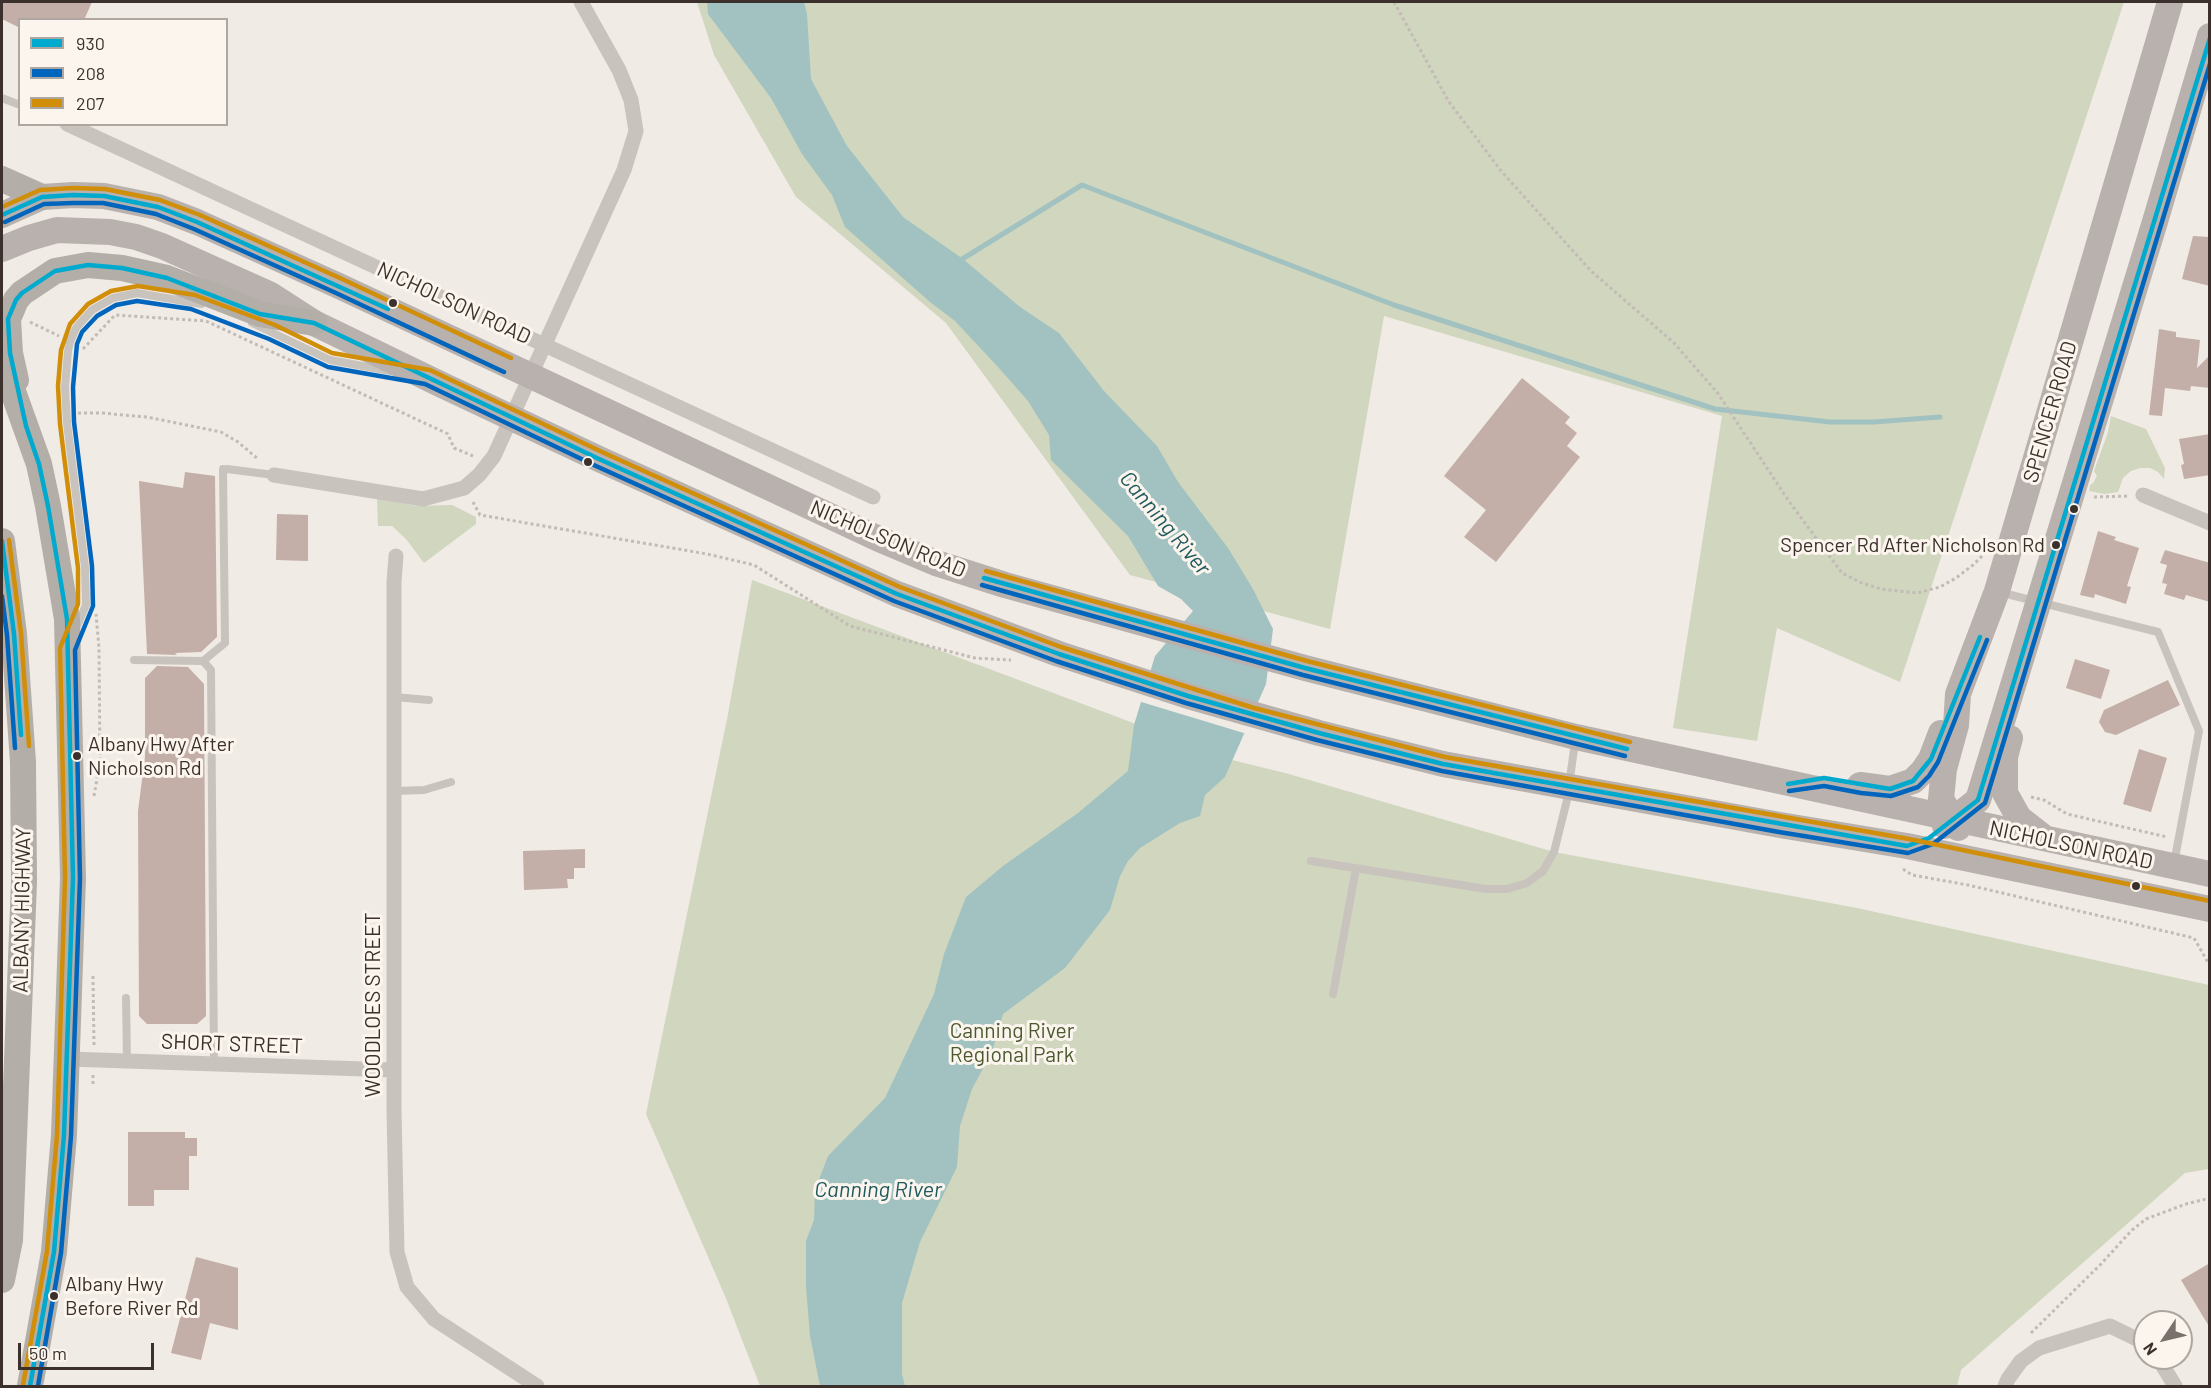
<!DOCTYPE html>
<style>
body{margin:0}
#map{position:relative;width:2211px;height:1388px;overflow:hidden;background:#f0ebe5;font-family:Barlow,sans-serif}
canvas{display:block}
.frame{position:absolute;inset:0;border:3px solid #3b302b;pointer-events:none}
.legend{position:absolute;left:18px;top:18px;width:210px;height:108px;box-sizing:border-box;background:#fbf5ee;border:2px solid #aea6a0;margin:0;padding:8px 10px;list-style:none;font-size:18px;color:#3b302b}
.legend li{display:flex;align-items:center;gap:12px;height:30px}
.legend b{width:30px;border:2px solid #aea6a0}
.north{position:absolute;left:2133px;top:1310px;width:60px;height:60px;box-sizing:border-box;background:#fbf5ee;border:2px solid #aea6a0;border-radius:50%;rotate:235deg;font-size:16px;font-weight:700;line-height:24px;text-align:center;color:#3b302b}
.north::after{content:'';display:block;margin:auto;width:21px;height:27px;background:#7a716c;clip-path:polygon(50% 0,100% 100%,50% 72%,0 100%)}
.scale{position:absolute;left:18px;top:1343px;width:136px;height:27px;box-sizing:border-box;border:3px solid #3b302b;border-top:0;padding-left:8px;font-size:18px;line-height:21px;white-space:nowrap;color:#3b302b;-webkit-text-stroke:4px #fbf5ee;paint-order:stroke}
</style>
<div id="map">
<canvas width="2211" height="1388"></canvas>
<div class="frame"></div>
<ul class="legend">
<li><b style="height:8px;background:#00a9ce"></b>930</li>
<li><b style="height:8px;background:#0065bd"></b>208</li>
<li><b style="height:8px;background:#d18e09"></b>207</li>
</ul>
<div class="north">N</div>
<div class="scale">50 m</div>
</div>
<script>
const context = document.querySelector('canvas').getContext('2d');
context.lineJoin = 'round';
function fill(path, color) { context.fillStyle = color; context.fill(path, 'evenodd'); }
const toPath = rows => new Path2D(rows.map(r => 'M' + r).join(''));
function stroke(path, color, width, dash) { context.strokeStyle = color; context.lineWidth = width; context.lineCap = dash ? 'butt' : 'round'; context.setLineDash(dash || []); context.stroke(path); }
function label(font, color, halo, rows, align = 'center') {
  context.font = font + ' Barlow,sans-serif'; context.lineWidth = 6; context.setLineDash([]); context.textBaseline = 'middle'; context.strokeStyle = halo; context.fillStyle = color; for (const [text, x, y, turn = 0] of rows) {
    context.save(); context.translate(x, y); context.rotate((+turn || 0) * Math.PI / 180); context.textAlign = isNaN(turn) ? turn : align; if (halo) context.strokeText(text, 0, 0); context.fillText(text, 0, 0); context.restore();
  }
}
fill(toPath([
 [697,2,2124,2,1900,682,1777,628,1757,741,1673,728,1722,416,1384,316,1330,629,1130,575,946,323,796,197,714,55],
 [2111,416,2146,429,2165,468,2164,479,2158,472,2150,468,2140,468,2131,471,2123,478,2118,492,2105,494,2089,491,2090,485,2093,483,2097,476,2094,471,2108,432],
 [377,498,416,506,452,505,476,517,476,524,424,563,406,539,392,526,378,526],
 [752,580,1232,760,1289,774,1554,852,1857,908,2209,985,2209,1169,2185,1173,1961,1370,1957,1386,760,1386,725,1296,646,1114,728,714]
]), '#d1d6bf');
fill(toPath([
 [707,2,804,2,807,14,811,79,847,146,903,217,963,259,1020,307,1059,333,1104,391,1157,446,1178,482,1228,548,1253,589,1273,629,1266,684,1225,777,1205,795,1200,816,1180,823,1140,848,1128,861,1120,876,1110,910,1065,968,1003,1014,992,1052,972,1089,960,1126,957,1167,920,1242,902,1303,902,1374,905,1386,820,1386,810,1336,806,1287,806,1241,814,1220,815,1190,828,1156,885,1098,934,994,944,954,966,897,1003,866,1078,813,1128,771,1134,725,1155,656,1193,611,1181,599,1158,586,1128,536,1051,460,1049,435,1028,401,998,367,955,321,930,302,845,227,832,195,802,154,771,98,708,14]
]), '#a1c2c1');
fill(toPath([
 [1147,671,1260,705,1247,734,1138,701]
]), '#f0ebe5');
stroke(toPath([
 [959,261,1082,185,1394,305,1715,409,1830,422,1874,422,1940,417]
]), '#a1c2c1', 5);
fill(toPath([
 [2,2,92,2,84,20,20,20,20,28,2,19],
 [2193,236,2210,237,2210,286,2182,279],
 [2159,329,2176,332,2176,337,2200,340,2197,368,2210,355,2210,388,2191,386,2190,391,2165,388,2162,416,2149,415],
 [1522,378,1570,417,1565,423,1577,433,1567,446,1580,457,1496,562,1464,537,1486,510,1444,476],
 [2210,434,2210,475,2184,479,2181,465,2184,464,2179,439],
 [185,472,215,476,217,637,201,652,175,653,177,655,147,654,139,481,183,488],
 [277,514,308,515,308,561,276,560],
 [2098,531,2116,537,2114,540,2139,548,2127,586,2131,587,2126,604,2095,594,2094,598,2080,595],
 [2165,550,2210,563,2210,602,2186,595,2184,600,2164,594,2167,584,2162,583,2167,565,2160,563],
 [2075,659,2110,670,2101,699,2066,688],
 [157,666,188,667,204,684,206,1016,197,1024,147,1024,139,1016,138,811,145,756,145,678],
 [2168,680,2180,705,2116,735,2105,732,2099,722,2104,710],
 [2139,749,2167,758,2151,812,2123,804],
 [585,849,585,868,574,868,574,879,567,879,568,888,524,890,523,851],
 [128,1132,185,1132,185,1138,197,1138,197,1156,189,1156,189,1190,154,1190,154,1206,128,1206],
 [196,1257,238,1268,238,1330,210,1323,201,1360,171,1353],
 [2210,1263,2210,1328,2181,1280]
]), '#c3afa7');
stroke(toPath([
 [1394,2,1449,102,1502,172,1591,271,1673,342,1717,392,1788,500,1842,573,1862,583,1881,589,1917,593,1940,587,1956,578,1973,565,1985,553],
 [30,322,59,336],
 [83,349,115,315,206,321,448,434,454,448,473,456],
 [78,413,101,413,147,417,221,432,238,442,258,459],
 [2094,497,2129,496],
 [473,502,480,515,707,554,754,565,850,626,975,658,1011,660],
 [94,796,100,761,99,648,96,614],
 [2031,797,2044,800,2067,814,2167,837],
 [1903,869,1912,875,1968,885,2194,938,2210,966],
 [93,976,94,1045],
 [93,1084,93,1075],
 [2031,1333,2101,1264,2132,1230,2146,1219,2186,1204,2210,1198]
]), '#c2bbb6', 3, [3, 3]);
stroke(toPath([
 [2,98,20,105],
 [252,323,330,360,390,371],
 [227,469,274,475],
 [1999,592,2158,632,2199,731,2174,863],
 [77,626,86,605,85,567,67,423,65,387,68,351,70,342,76,328,92,310,113,298,137,293,201,304],
 [134,660,203,661,225,643,223,469],
 [203,661,211,670,214,1064],
 [394,697,429,700],
 [394,791,424,790,451,782],
 [1311,861,1486,889,1507,889,1527,883,1543,871,1554,852,1567,800,1575,742],
 [1333,994,1356,868],
 [126,998,127,1061]
]), '#c9c3be', 8);
stroke(toPath([
 [67,124,873,497],
 [274,475,423,499,464,488,479,475,494,456,624,170,636,131,631,100,619,70,581,2],
 [2143,495,2210,523],
 [396,556,394,582,394,1110,397,1252,407,1287,434,1319,537,1386],
 [68,1059,394,1070],
 [2158,1358,2175,1386],
 [2005,1386,2008,1379,2021,1361,2039,1348,2110,1326,2145,1343]
]), '#c9c3be', 15);
stroke(toPath([
 [2,215,42,197,73,195,104,196,158,207,197,222,339,286,879,539,936,563,1005,585,1305,668,1576,737,2210,874],
 [2,249,29,238,57,230,110,232,136,237,162,246,269,294,314,323,440,384,599,459,897,594,1059,654,1188,696,1319,733,1443,764,1780,825,1907,846,2210,909],
 [2010,738,2005,757,2005,793,2019,818,2042,836],
 [1860,785,1890,789,1913,781,1923,771,1931,759,1941,733],
 [1945,826,1978,800,2154,225,2210,36],
 [1958,828,1941,799,1944,769,1956,725,1958,694,1997,591,2170,2]
]), '#b8b1ad', 26);
stroke(toPath([
 [2,179,42,197],
 [2,361,39,464,48,506,67,619,73,878,64,1135,54,1252,30,1386],
 [16,380,10,353,8,319,16,300,22,293,55,271,88,265,122,268,167,278,260,314,314,323],
 [2,541,14,634,23,762,24,882,10,1240,2,1280]
]), '#b4aea8', 26);
stroke(toPath([
 [2,215,42,197,73,195,104,196,158,207,197,222,388,309],
 [2,541,14,634,21,735],
 [984,578,1305,668,1627,749],
 [1788,784,1824,778,1890,789,1913,781,1931,759,1980,637],
 [30,1386,54,1252,64,1135,73,878,67,619,48,506,39,464,26,426,10,353,8,319,16,300,22,293,55,271,88,265,122,268,167,278,260,314,314,323,599,459,897,594,1059,654,1188,696,1319,733,1443,764,1907,846,1929,838,1978,800,2210,38]
]), '#00a9ce', 4.5);
stroke(toPath([
 [5,222,44,204,73,203,103,203,156,214,194,229,336,293,504,372],
 [982,585,1303,675,1625,756],
 [2,596,7,635,15,748],
 [1789,791,1824,786,1861,793,1891,796,1918,787,1929,776,1938,762,1987,640],
 [38,1386,61,1253,71,1136,80,878,75,650,93,606,92,566,74,422,73,387,77,344,82,332,97,316,116,305,137,301,191,309,269,339,328,367,425,384,596,466,894,601,1056,661,1186,703,1317,740,1442,771,1779,832,1908,853,1933,844,1985,803,2210,64]
]), '#0065bd', 4.5);
stroke(toPath([
 [2,207,40,190,73,188,105,189,160,200,200,215,342,279,511,358],
 [9,540,21,633,29,746],
 [986,571,1307,661,1630,742],
 [23,1385,47,1251,57,1135,65,878,60,648,78,604,78,568,60,424,58,386,61,350,70,324,88,304,111,291,138,286,195,295,275,325,332,353,430,370,602,452,900,587,1061,647,1254,708,1445,757,1909,839,2210,901]
]), '#d18e09', 4.5);
for (const [x, y, r, color] of [
 [393,303,5,"#3b302b"],
 [588,462,5,"#3b302b"],
 [2074,509,5,"#3b302b"],
 [2056,545,5,"#3b302b"],
 [77,756,5,"#3b302b"],
 [2136,886,5,"#3b302b"],
 [54,1296,5,"#3b302b"]
]) { const dot = new Path2D(); dot.arc(x, y, r, 0, 2 * Math.PI); context.fillStyle = color; context.fill(dot); stroke(dot, '#fbf5ee', 2); }
label('20px', '#3b302b', '#fbf5ee', [
 ["Spencer Rd After Nicholson Rd",2045,545,"right"],
 ["Albany Hwy After",88,744],
 ["Nicholson Rd",88,768],
 ["Albany Hwy",65,1284],
 ["Before River Rd",65,1308]
], 'left');
label('21px', '#3b302b', '#fbf5ee', [
 ["NICHOLSON ROAD",454,303,25],
 ["SPENCER ROAD",2050,412,-74],
 ["NICHOLSON ROAD",888,539,23],
 ["NICHOLSON ROAD",2071,845,12],
 ["ALBANY HIGHWAY",22,910,-89],
 ["WOODLOES STREET",373,1005,-90],
 ["SHORT STREET",232,1044,2]
]);
label('21px', '#4a5a2e', '#fbf5ee', [
 ["Canning River",1012,1031],
 ["Regional Park",1012,1055]
]);
label('italic 22px', '#1f5a5e', '#fbf5ee', [
 ["Canning River",1165,523,50],
 ["Canning River",878,1190]
]);
</script>
